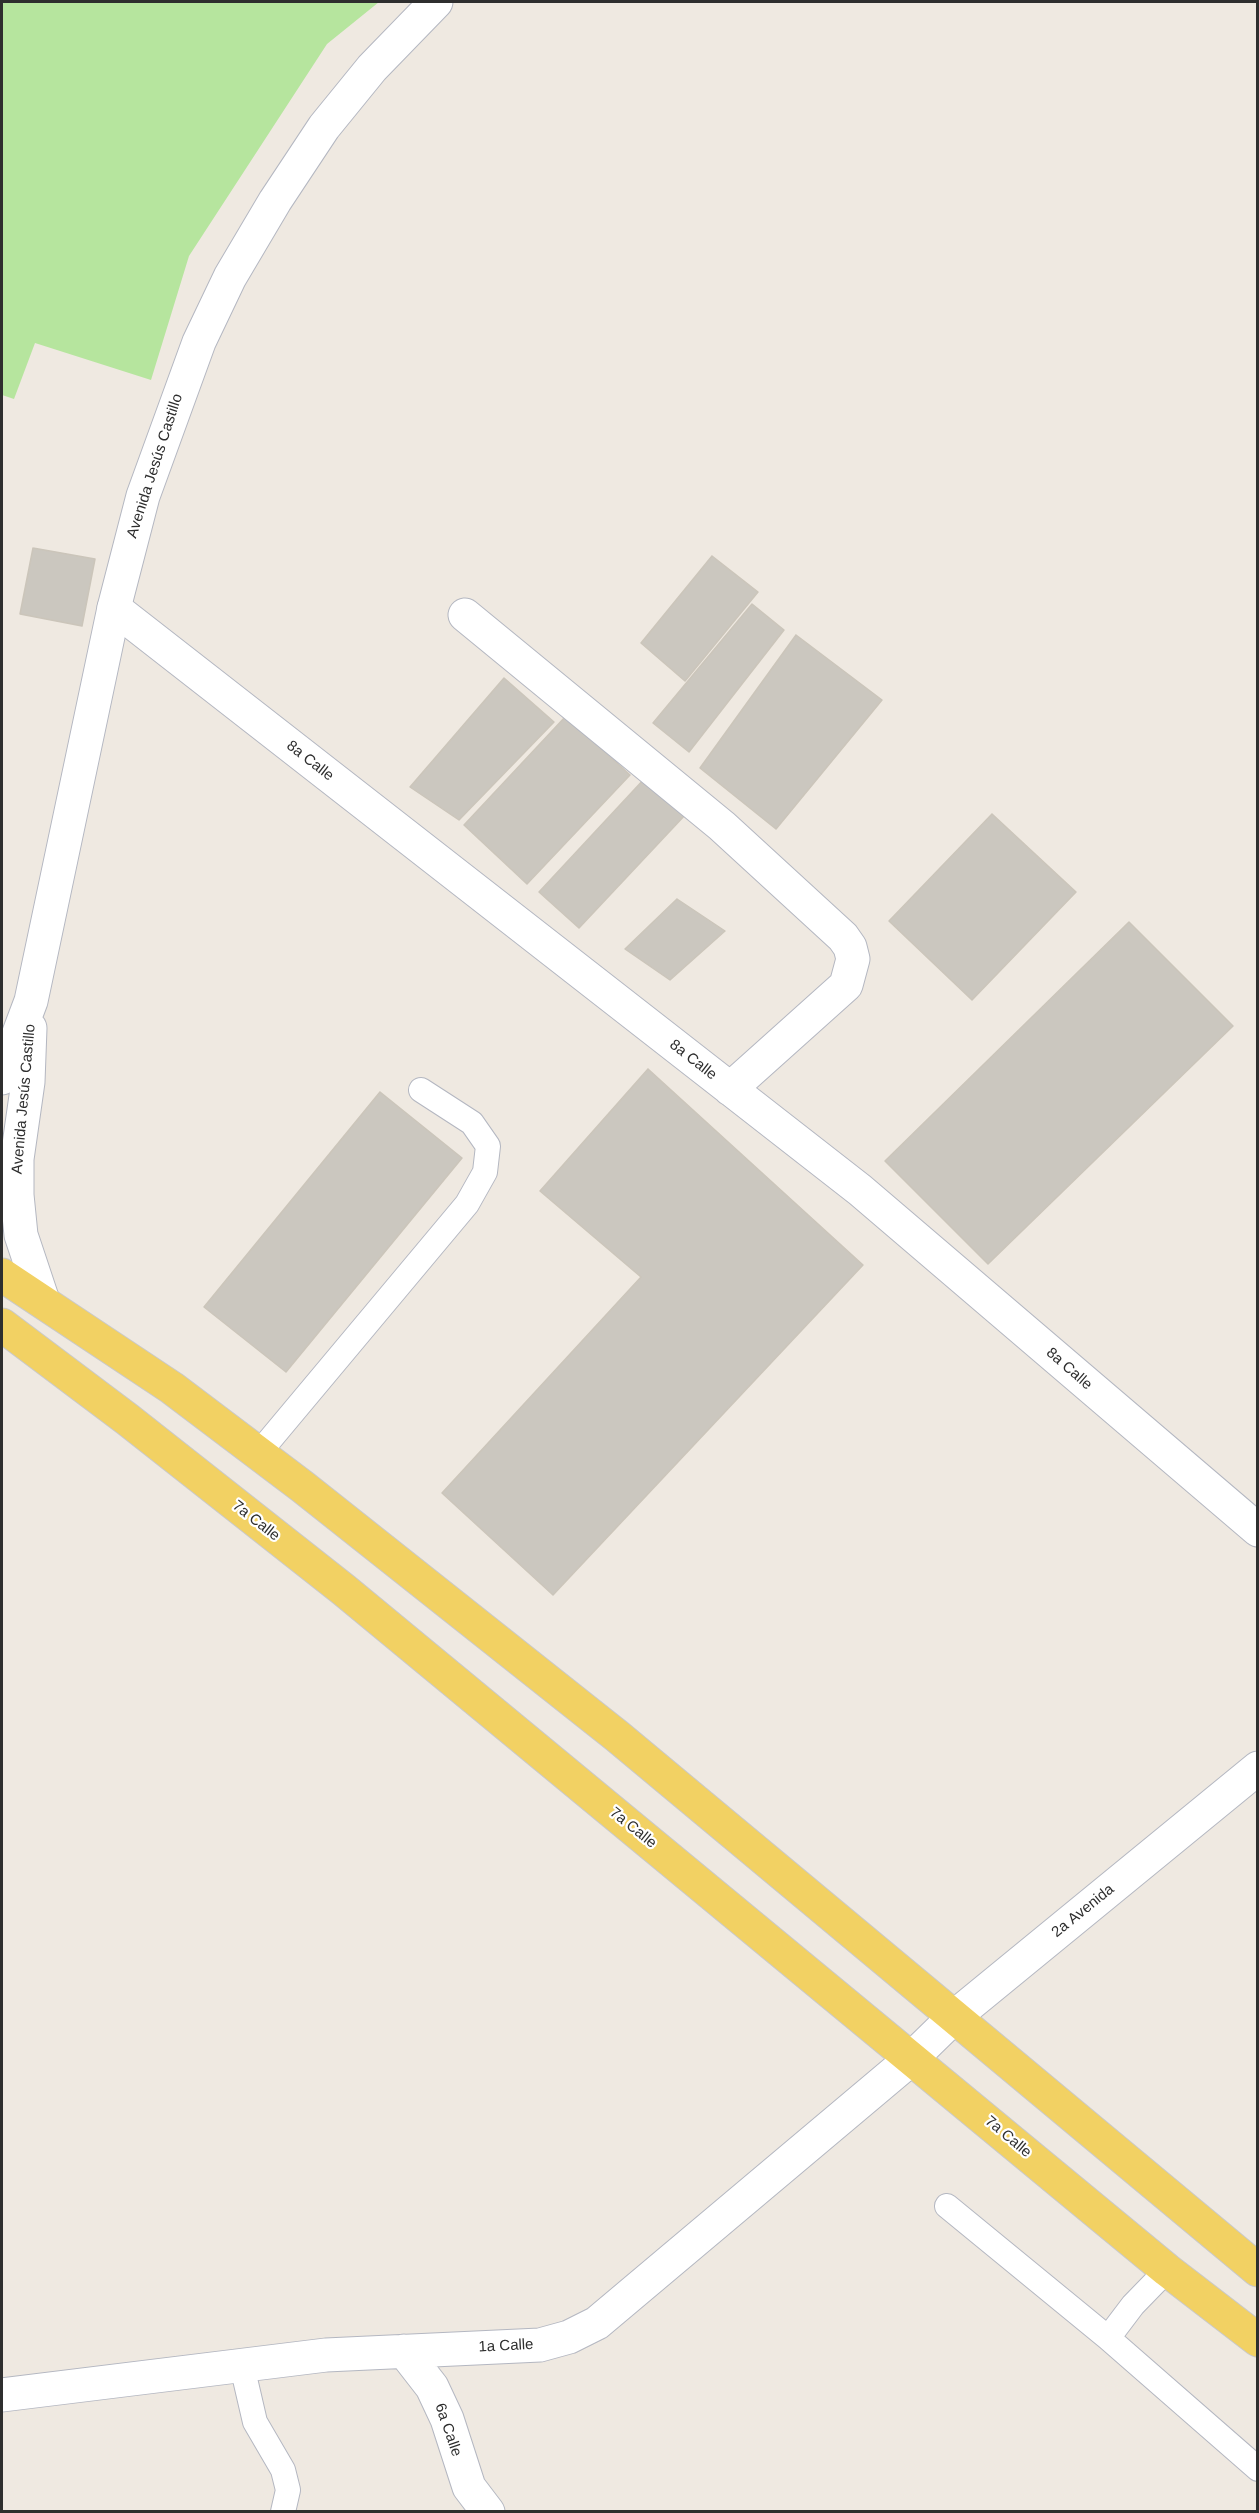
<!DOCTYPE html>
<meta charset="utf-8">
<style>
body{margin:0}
#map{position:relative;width:1259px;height:2513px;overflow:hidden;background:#efe9e1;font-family:Arial,sans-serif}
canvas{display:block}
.frame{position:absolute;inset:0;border:3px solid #2e2e2e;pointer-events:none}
</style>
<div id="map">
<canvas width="1259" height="2513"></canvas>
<div class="frame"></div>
</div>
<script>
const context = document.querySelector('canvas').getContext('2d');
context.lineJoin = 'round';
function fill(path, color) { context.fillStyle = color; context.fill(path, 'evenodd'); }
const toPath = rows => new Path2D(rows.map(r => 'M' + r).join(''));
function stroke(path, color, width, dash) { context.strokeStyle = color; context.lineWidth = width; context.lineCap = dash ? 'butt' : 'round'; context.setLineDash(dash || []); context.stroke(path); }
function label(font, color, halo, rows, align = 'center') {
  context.font = font + ' Arial,sans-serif'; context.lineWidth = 4.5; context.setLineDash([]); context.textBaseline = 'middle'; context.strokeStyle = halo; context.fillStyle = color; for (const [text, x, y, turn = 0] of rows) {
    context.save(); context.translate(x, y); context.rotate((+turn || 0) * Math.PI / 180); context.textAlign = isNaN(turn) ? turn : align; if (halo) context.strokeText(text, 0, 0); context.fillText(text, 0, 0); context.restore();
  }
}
fill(toPath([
 [2,2,379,2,327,44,189,256,151,380,35,343,14,399,2,395]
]), '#b6e59e');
const building = toPath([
 [33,548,95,559,82,626,20,614,33,548],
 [712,556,758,592,685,681,641,643,712,556],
 [752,604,784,630,689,752,653,723,752,604],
 [796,635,882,700,776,829,700,768,796,635],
 [504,678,554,722,459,820,410,787,504,678],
 [566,716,630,775,527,884,464,825,566,716],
 [646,777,686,814,579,928,539,892,646,777],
 [992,814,1076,892,972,1000,889,921,992,814],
 [677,899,725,931,670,980,625,949,677,899],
 [1129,922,1233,1026,988,1264,885,1161,1129,922],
 [648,1069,863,1265,553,1595,442,1493,641,1277,540,1191,648,1069],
 [380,1092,462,1158,286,1372,204,1307,380,1092]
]);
fill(building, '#cbc7bf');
stroke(building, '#cbc5ba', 1.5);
const service = toPath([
 [258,1454,467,1204,485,1172,488,1146,472,1123,421,1090],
 [947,2206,1108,2338,1258,2469],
 [1108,2338,1133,2305,1167,2270],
 [242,2366,255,2422,283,2470,288,2490,283,2512]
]);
const minor = toPath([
 [114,608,860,1190,1258,1530],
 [465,615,722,826,843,937,850,947,853,959,846,985,730,1089],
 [404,2351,432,2387,447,2419,469,2487,488,2512],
 [2,2395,326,2355,540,2345,569,2337,597,2323,912,2058,954,2017,1258,1768]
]);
const tertiary = toPath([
 [30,1028,28,1082,17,1159,17,1195,21,1235,43,1301],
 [2,1078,31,1001,114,608,143,496,199,342,230,277,275,201,324,127,372,68,436,2]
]);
const primary = toPath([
 [2,1275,172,1388,303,1487,617,1736,1258,2270],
 [2,1325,127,1419,344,1590,1167,2270,1258,2340]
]);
stroke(service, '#b4b7c1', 26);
stroke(minor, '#b4b7c1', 35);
stroke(tertiary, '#b4b7c1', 35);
stroke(primary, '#c9c9c9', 35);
stroke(service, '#fff', 24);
stroke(minor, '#fff', 33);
stroke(tertiary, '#fff', 33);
stroke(primary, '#f2d163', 33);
label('15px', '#2e2e2e', '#fff', [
 ["Avenida Jesús Castillo",155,466,-72],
 ["8a Calle",310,761,38],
 ["8a Calle",693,1060,38],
 ["Avenida Jesús Castillo",24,1099,-85],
 ["8a Calle",1069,1369,41],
 ["7a Calle",256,1521,38],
 ["7a Calle",633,1828,39],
 ["2a Avenida",1083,1911,-39],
 ["7a Calle",1008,2137,40],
 ["1a Calle",506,2346,-3],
 ["6a Calle",448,2430,71]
]);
</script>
